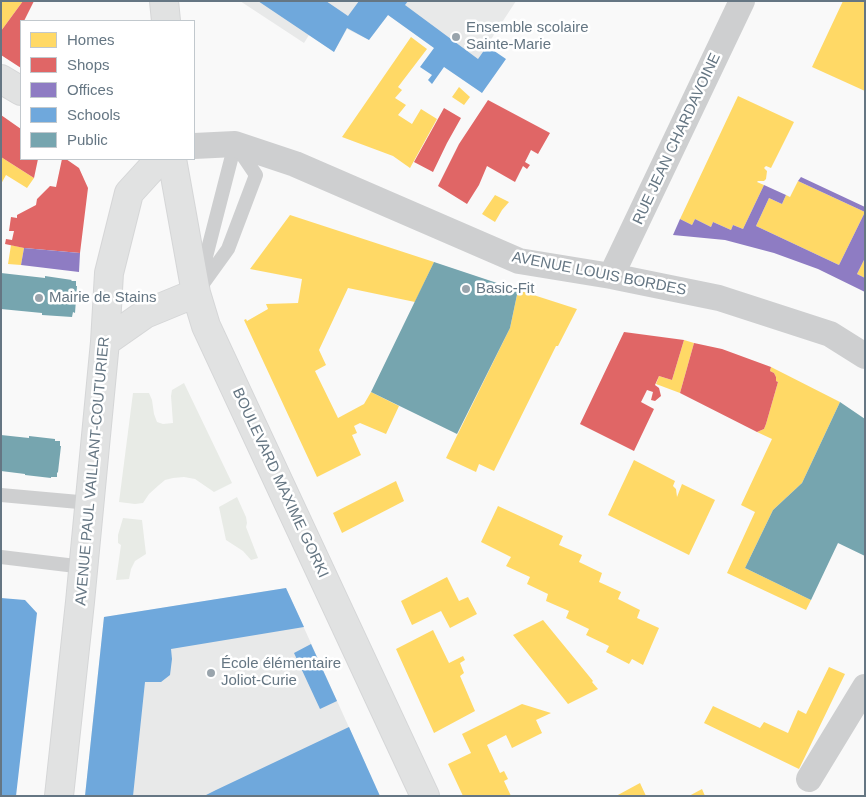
<!DOCTYPE html>
<meta charset="utf-8">
<style>
body{margin:0}
#map{position:relative;width:866px;height:797px;overflow:hidden;background:#f9f9f9;font-family:Helvetica,sans-serif}
canvas{display:block}
.frame{position:absolute;inset:0;border:2px solid #657683;pointer-events:none}
.legend{position:absolute;left:20px;top:20px;width:175px;height:140px;box-sizing:border-box;background:#fff;border:1px solid #c1c8cd;margin:0;padding:6px 9px;list-style:none;font-size:15px;color:#657683}
.legend li{display:flex;align-items:center;gap:10px;height:25px}
.legend b{width:25px;border:1px solid #c1c8cd}
</style>
<div id="map">
<canvas width="866" height="797"></canvas>
<div class="frame"></div>
<ul class="legend">
<li><b style="height:14px;background:#ffd966"></b>Homes</li>
<li><b style="height:14px;background:#e06666"></b>Shops</li>
<li><b style="height:14px;background:#8e7cc3"></b>Offices</li>
<li><b style="height:14px;background:#6fa8dc"></b>Schools</li>
<li><b style="height:14px;background:#76a5af"></b>Public</li>
</ul>
</div>
<script>
const context = document.querySelector('canvas').getContext('2d');
context.lineJoin = 'round';
function fill(path, color) { context.fillStyle = color; context.fill(path, 'evenodd'); }
const toPath = rows => new Path2D(rows.map(r => 'M' + r).join(''));
function stroke(path, color, width, dash) { context.strokeStyle = color; context.lineWidth = width; context.lineCap = dash ? 'butt' : 'round'; context.setLineDash(dash || []); context.stroke(path); }
function label(font, color, halo, rows, align = 'center') {
  context.font = font + ' Helvetica,sans-serif'; context.lineWidth = 5; context.setLineDash([]); context.textBaseline = 'middle'; context.strokeStyle = halo; context.fillStyle = color; for (const [text, x, y, turn = 0] of rows) {
    context.save(); context.translate(x, y); context.rotate((+turn || 0) * Math.PI / 180); context.textAlign = isNaN(turn) ? turn : align; if (halo) context.strokeText(text, 0, 0); context.fillText(text, 0, 0); context.restore();
  }
}
fill(toPath([
 [240,1,516,1,469,73,388,15,369,40,347,29,334,52,309,35,304,43],
 [286,588,366,765,301,796,85,796,104,617]
]), '#e8e9e9');
fill(toPath([
 [184,383,232,483,214,492,195,479,184,477,173,478,165,480,159,485,149,494,143,503,135,504,119,502,133,393,149,393,152,400,154,414,157,422,163,424,173,423,171,396,172,390],
 [237,497,246,517,247,523,246,527,258,558,251,560,243,551,226,540,219,507],
 [123,518,142,520,146,554,135,561,131,569,129,579,116,580,121,545,118,543,118,535]
]), '#e8ebe6');
fill(toPath([
 [1,1,23,1,1,31],
 [843,1,865,1,865,91,812,67],
 [411,37,427,49,398,87,402,90,395,98,406,105,398,115,412,124,421,109,437,119,410,168,393,156,342,137],
 [459,87,470,97,464,105,452,97],
 [738,96,794,122,771,168,766,166,764,168,767,171,766,179,764,181,758,181,757,182,764,185,743,229,733,225,731,230,713,222,711,227,695,219,692,225,680,219],
 [1,157,34,178,27,188,6,175,1,184],
 [798,181,865,212,839,265,756,226,769,198,782,204,786,195,790,197],
 [495,195,509,202,502,210,495,222,482,214],
 [290,215,434,262,415,302,348,288,319,350,326,365,315,371,338,418,364,404,371,392,399,406,386,434,360,423,354,426,357,433,352,435,361,455,317,477,244,320,246,319,247,321,268,309,266,304,298,303,302,279,250,269],
 [11,245,24,248,21,265,8,264],
 [865,258,865,278,857,274],
 [518,290,577,309,558,346,556,346,494,471,479,464,476,472,446,458,510,328],
 [684,340,694,343,680,393,656,384,659,376,672,380],
 [771,367,840,402,802,483,773,510,745,568,811,600,806,610,727,573,755,512,741,505,772,439,757,432,764,429,766,424,778,382,776,381,776,377,774,373,770,371],
 [634,460,675,481,673,486,676,489,677,497,682,484,715,500,689,555,608,515],
 [396,481,404,501,342,533,333,513],
 [498,506,563,536,559,545,582,555,579,562,602,573,599,582,621,592,618,599,640,610,637,618,659,628,643,665,632,659,629,664,606,652,609,646,586,635,589,629,566,618,569,611,546,601,548,594,527,584,530,577,506,566,511,557,481,542],
 [447,577,459,601,468,597,477,614,450,628,441,611,412,625,401,601],
 [543,620,593,681,592,682,598,689,568,704,513,635],
 [433,630,449,663,463,656,465,660,460,663,464,673,460,676,475,711,434,733,396,649],
 [829,667,845,674,799,769,704,723,713,706,760,728,764,722,788,733,798,710,806,714],
 [522,704,551,713,536,720,542,733,512,748,506,735,487,745,500,773,504,771,508,779,504,781,511,796,463,796,448,764,471,753,462,734],
 [640,783,646,796,616,796],
 [702,789,705,796,689,796]
]), '#ffd966');
fill(toPath([
 [23,1,34,1,24,21,21,21,21,68,1,55,1,31],
 [488,100,550,133,538,154,531,150,525,162,530,165,527,169,523,166,515,182,487,166,479,185,467,204,438,186,459,144],
 [444,108,461,118,447,143,433,172,414,162],
 [1,115,21,129,21,159,38,159,34,178,1,157],
 [62,159,66,159,79,168,88,188,80,253,24,248,5,244,6,239,12,240,14,231,9,231,11,217,17,218,17,215,36,205,37,199,50,186,56,187],
 [624,332,684,340,672,380,659,376,655,385,659,388,661,396,655,401,651,400,653,392,647,390,641,402,654,409,634,451,580,424],
 [694,343,722,349,771,367,770,371,774,373,776,377,776,381,778,382,766,424,764,429,757,432,680,393]
]), '#e06666');
fill(toPath([
 [801,177,865,207,865,258,857,274,865,278,865,292,818,269,774,253,725,240,673,235,680,219,692,225,695,219,711,227,713,222,731,230,733,225,743,229,764,185,786,195,782,204,769,198,756,226,839,265,865,212,798,181],
 [24,248,80,253,79,272,21,265]
]), '#8e7cc3');
fill(toPath([
 [258,1,326,1,348,16,359,1,408,1,405,5,478,59,487,46,506,59,482,93,444,67,432,84,428,80,432,75,420,67,434,48,388,15,369,40,347,28,334,52],
 [286,588,304,627,171,649,172,659,170,675,161,682,145,682,133,796,85,796,104,617],
 [1,598,25,600,37,613,16,796,1,796],
 [311,644,337,701,320,709,294,653],
 [349,727,380,796,204,796,216,790]
]), '#6fa8dc');
fill(toPath([
 [434,262,518,290,510,328,457,434,371,392],
 [1,273,45,278,45,276,72,280,71,281,76,281,76,286,77,286,75,313,73,312,72,317,42,315,42,313,1,309],
 [840,402,865,419,865,556,838,543,811,600,745,568,773,510,802,483],
 [1,435,29,438,29,436,55,439,55,441,60,441,60,446,61,446,58,472,57,473,57,477,51,477,51,478,25,475,25,474,1,471]
]), '#76a5af');
const secondary = toPath([
 [164,1,166,21],
 [1,79,21,91],
 [172,159,196,293,206,326,425,796],
 [105,342,145,314,196,293],
 [59,796,80,602,105,342,109,273,129,193,160,159]
]);
stroke(secondary, '#d5d6d7', 30);
stroke(toPath([
 [200,280,235,144],
 [197,292,228,249,256,175,237,147],
 [1,495,90,503],
 [1,557,84,567]
]), '#cecfd0', 14);
stroke(toPath([
 [194,146,235,144,295,164,519,261,611,276,719,298,830,334,865,356],
 [611,276,742,1],
 [809,779,865,687]
]), '#cecfd0', 26);
stroke(secondary, '#e1e2e2', 28);
for (const [x, y, r, color] of [
 [456,37,5,"#99a4ac"],
 [466,289,5,"#99a4ac"],
 [39,298,5,"#99a4ac"],
 [211,673,5,"#99a4ac"]
]) { const dot = new Path2D(); dot.arc(x, y, r, 0, 2 * Math.PI); context.fillStyle = color; context.fill(dot); stroke(dot, '#fff', 2); }
label('15px', '#657683', '#fff', [
 ["Ensemble scolaire",466,28],
 ["Sainte-Marie",466,45],
 ["Basic-Fit",476,289],
 ["Mairie de Stains",49,298],
 ["École élémentaire",221,664],
 ["Joliot-Curie",221,681]
], 'left');
label('15px', '#657683', '#fff', [
 ["RUE JEAN CHARDAVOINE",677,139,-65],
 ["AVENUE LOUIS BORDES",599,274,11],
 ["AVENUE PAUL VAILLANT-COUTURIER",93,471,-85],
 ["BOULEVARD MAXIME GORKI",280,483,65]
]);
</script>
